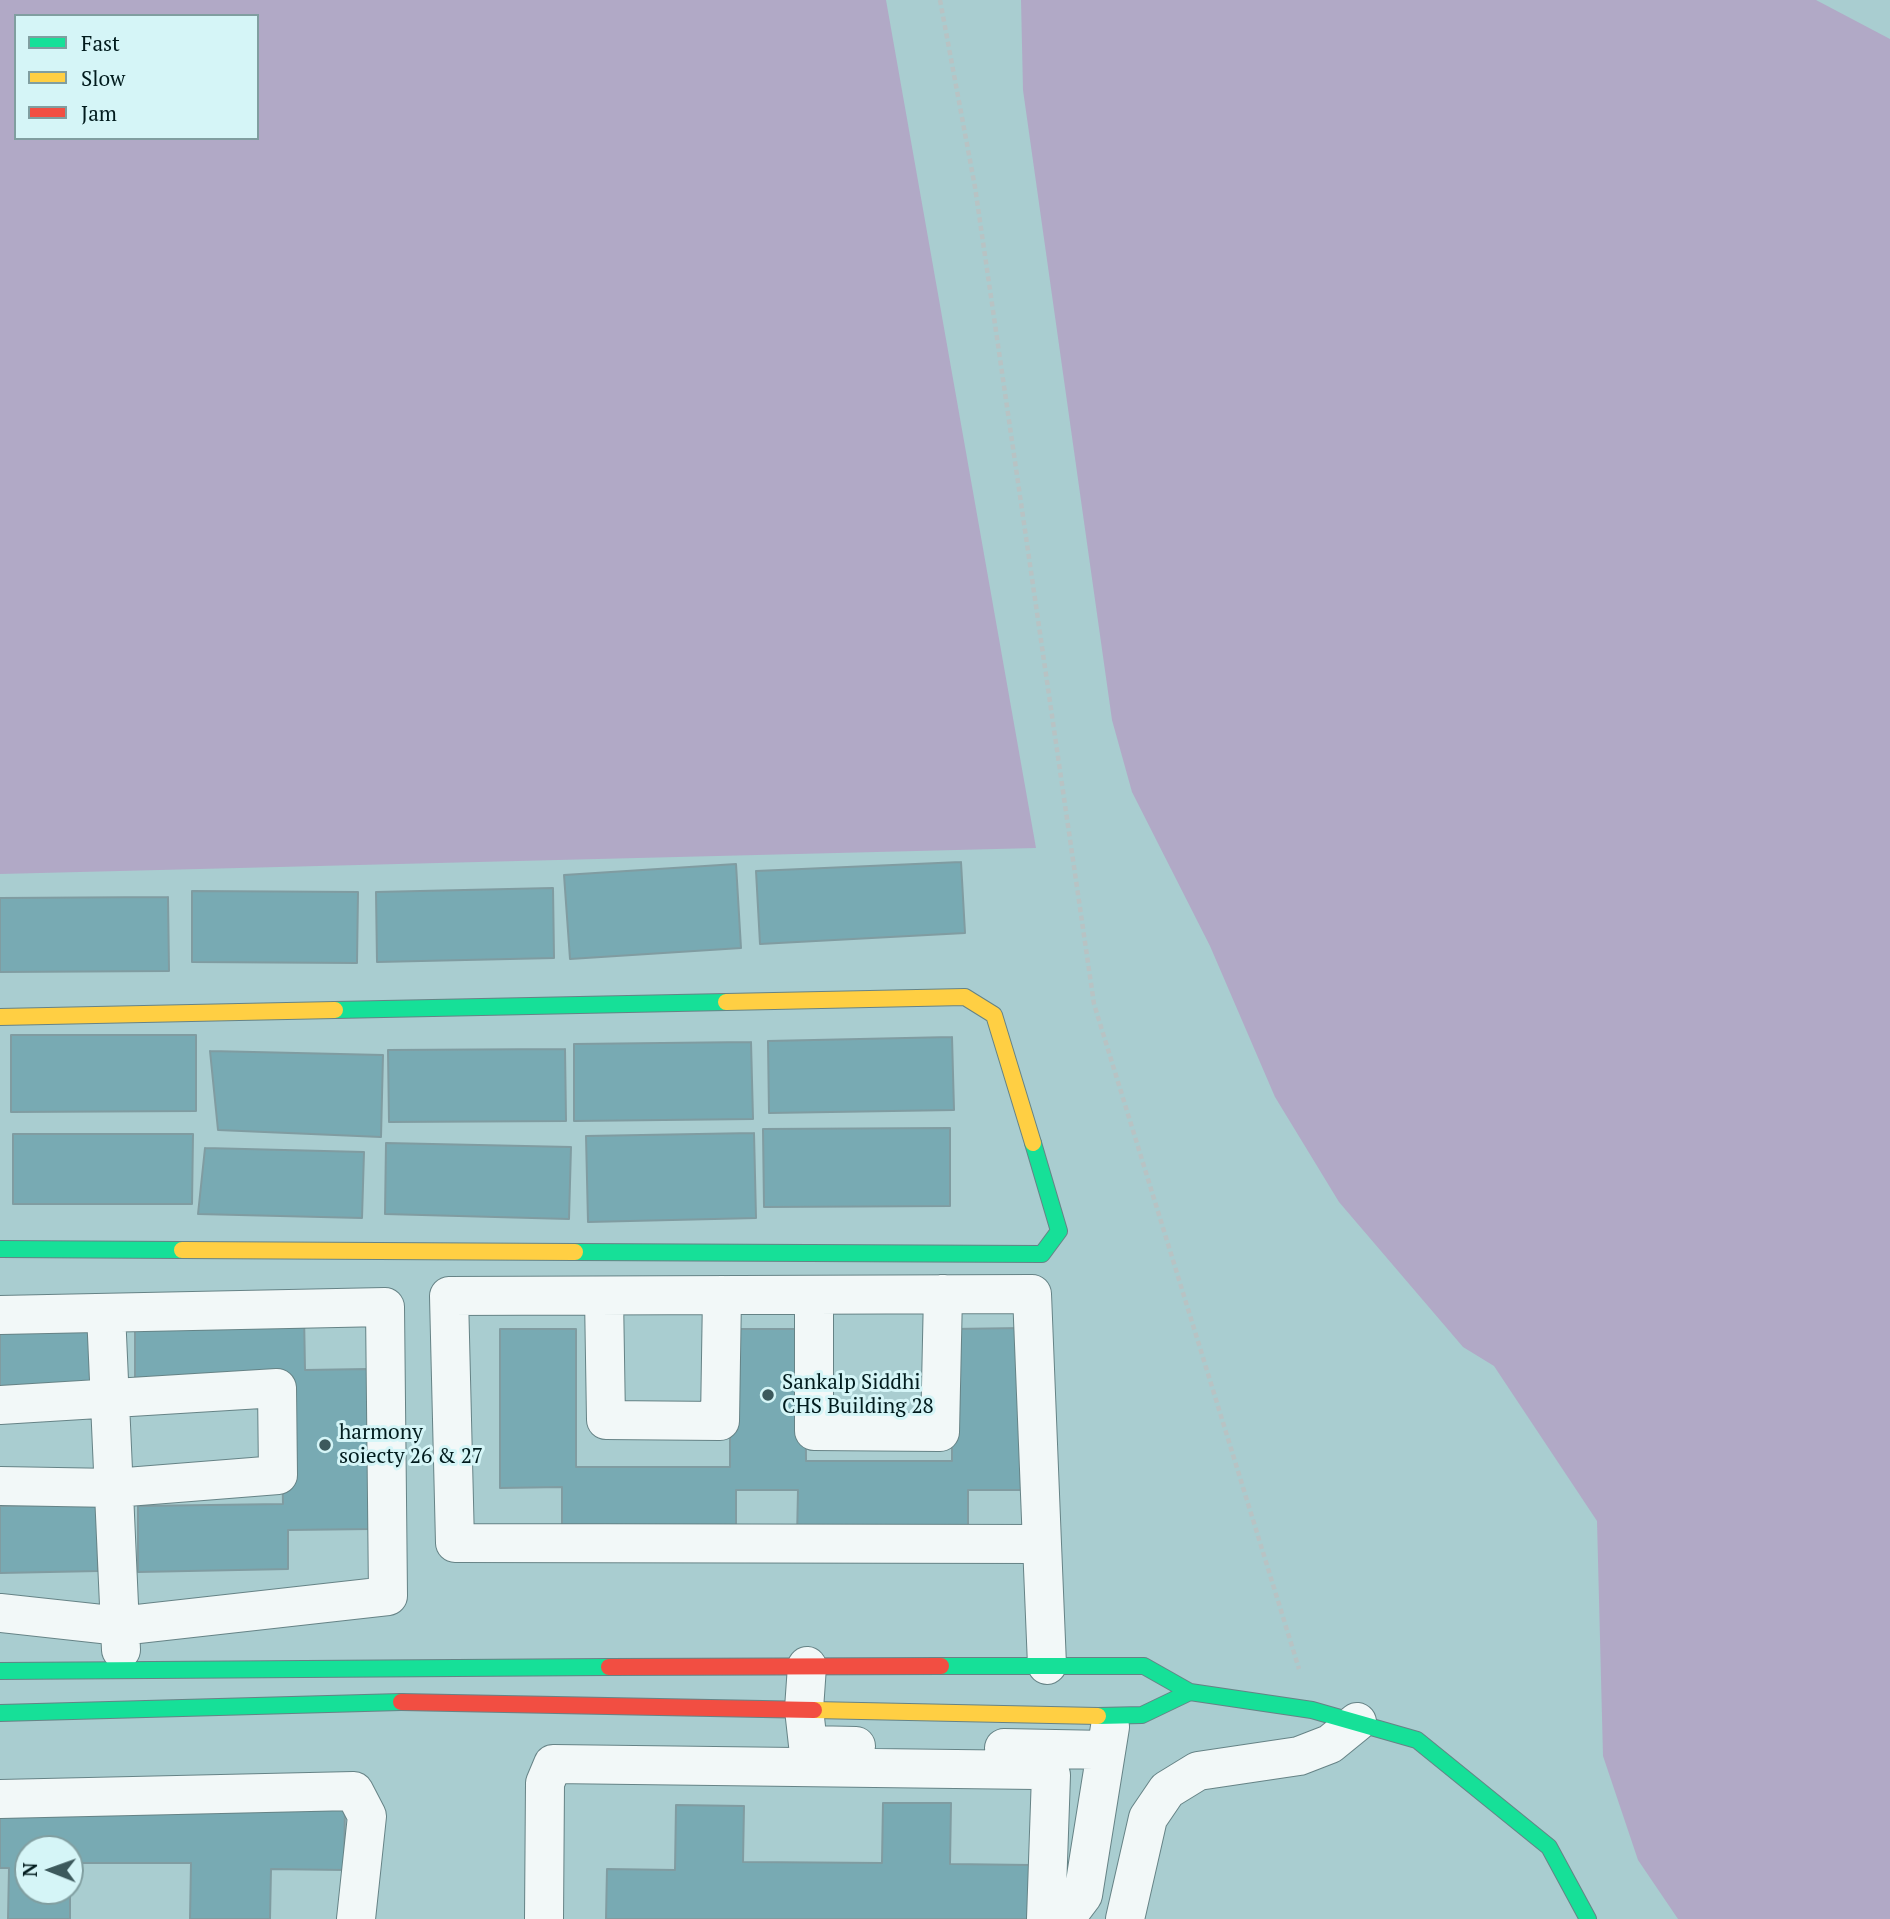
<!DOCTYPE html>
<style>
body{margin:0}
#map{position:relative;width:1890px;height:1919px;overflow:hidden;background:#a9cdd0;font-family:"PT Serif",serif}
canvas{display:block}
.legend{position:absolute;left:14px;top:14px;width:245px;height:126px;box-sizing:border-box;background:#d5f5f7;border:2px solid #809ea0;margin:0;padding:9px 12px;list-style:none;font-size:21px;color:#011b1d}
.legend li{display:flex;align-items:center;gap:14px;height:35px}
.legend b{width:35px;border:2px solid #809ea0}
.north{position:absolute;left:14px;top:1835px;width:70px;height:70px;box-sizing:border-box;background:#d5f5f7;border:2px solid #809ea0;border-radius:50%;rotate:271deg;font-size:19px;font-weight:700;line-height:28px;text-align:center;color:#011b1d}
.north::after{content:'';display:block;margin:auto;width:24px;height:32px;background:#3c595c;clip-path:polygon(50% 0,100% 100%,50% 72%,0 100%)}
</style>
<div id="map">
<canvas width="1890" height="1919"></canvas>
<ul class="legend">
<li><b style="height:9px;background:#16e098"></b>Fast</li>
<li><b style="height:9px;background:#ffcf43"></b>Slow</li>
<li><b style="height:9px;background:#f24e42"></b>Jam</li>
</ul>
<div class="north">N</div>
</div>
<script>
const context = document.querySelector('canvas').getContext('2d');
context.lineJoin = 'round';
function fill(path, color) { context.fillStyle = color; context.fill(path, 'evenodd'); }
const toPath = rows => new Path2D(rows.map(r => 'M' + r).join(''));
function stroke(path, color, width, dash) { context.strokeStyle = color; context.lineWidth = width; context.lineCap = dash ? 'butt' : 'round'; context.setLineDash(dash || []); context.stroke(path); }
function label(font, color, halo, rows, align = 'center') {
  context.font = font + ' "PT Serif",serif'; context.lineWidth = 6; context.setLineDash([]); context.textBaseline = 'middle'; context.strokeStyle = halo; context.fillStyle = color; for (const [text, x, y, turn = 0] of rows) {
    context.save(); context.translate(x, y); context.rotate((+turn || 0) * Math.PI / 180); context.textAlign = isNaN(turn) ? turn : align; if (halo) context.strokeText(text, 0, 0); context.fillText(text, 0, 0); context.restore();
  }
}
fill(toPath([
 [0,0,886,0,1036,848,0,874],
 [16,16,257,16,257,138,16,138],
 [1021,0,1816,0,1890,39,1890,1919,1678,1919,1638,1860,1603,1756,1597,1521,1494,1366,1463,1347,1339,1202,1275,1097,1210,946,1132,792,1112,720,1023,90]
]), '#b1a9c6');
const building = toPath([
 [961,862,965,933,760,944,756,871,961,862],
 [736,864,741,948,570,959,564,875,736,864],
 [553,888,554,958,377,962,376,892,553,888],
 [192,891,358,892,357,963,192,962,192,891],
 [168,897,169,971,0,972,0,898,168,897],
 [11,1035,196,1035,196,1111,11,1112,11,1035],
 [952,1037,954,1110,769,1113,768,1041,952,1037],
 [751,1042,753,1119,574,1121,574,1044,751,1042],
 [565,1049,566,1121,389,1122,388,1050,565,1049],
 [210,1051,383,1055,381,1137,218,1130,210,1051],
 [950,1128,950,1206,764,1207,763,1129,950,1128],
 [754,1133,756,1218,588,1222,586,1136,754,1133],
 [13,1134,193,1134,192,1204,13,1204,13,1134],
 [386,1143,571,1147,569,1219,385,1214,386,1143],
 [205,1148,364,1152,362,1218,198,1214,205,1148],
 [304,1315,305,1370,368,1369,371,1529,288,1530,288,1569,138,1572,138,1506,283,1504,281,1384,135,1386,135,1317,304,1315],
 [93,1316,94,1384,0,1386,0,1318,93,1316],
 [1023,1328,1024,1490,968,1490,968,1537,797,1538,798,1490,736,1490,736,1541,562,1541,562,1487,500,1488,500,1329,576,1329,576,1467,730,1467,730,1329,805,1329,806,1461,952,1461,952,1329,1023,1328],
 [97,1504,98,1571,0,1573,0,1506,97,1504],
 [883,1803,951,1803,950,1864,1030,1865,1029,1919,606,1919,607,1869,675,1870,676,1805,744,1806,743,1862,882,1863,883,1803],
 [0,1806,345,1808,344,1870,271,1869,270,1919,190,1919,191,1863,70,1863,70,1919,8,1919,9,1868,0,1868,0,1806],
 [28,1849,70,1849,70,1891,28,1891,28,1849]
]);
fill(building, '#78aab3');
stroke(building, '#809ca1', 2);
const street = toPath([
 [814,1295,814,1431,940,1432,943,1294],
 [604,1296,606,1420,720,1421,722,1295],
 [106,1313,121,1650],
 [0,1315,385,1307,388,1596,120,1626,0,1613],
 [0,1405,277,1388,278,1475,114,1488,0,1486],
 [1042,1544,455,1543,449,1296,1032,1294,1042,1544,1047,1665],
 [807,1666,804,1709,808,1745,856,1746],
 [1004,1748,1106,1750],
 [0,1799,354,1791,367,1816,356,1919],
 [544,1919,545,1783,553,1764,1036,1770,1051,1775,1046,1919],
 [1060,1919,1071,1911,1083,1895,1110,1727],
 [1125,1919,1148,1818,1167,1790,1198,1771,1299,1756,1330,1744,1357,1722]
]);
const fast = toPath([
 [335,1010,726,1002],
 [0,1249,182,1250],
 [575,1252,1042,1254,1059,1231,1033,1143],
 [941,1666,1144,1666,1190,1692,1312,1710,1417,1740,1549,1847,1588,1919],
 [0,1671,609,1667],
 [0,1713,401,1702],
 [1098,1716,1142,1715,1190,1692]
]);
const slow = toPath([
 [726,1002,965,997,994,1015,1033,1143],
 [0,1017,335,1010],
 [182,1250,575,1252],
 [814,1710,1098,1716]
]);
const jam = toPath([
 [609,1667,941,1666],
 [401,1702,814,1710]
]);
stroke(street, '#668386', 40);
stroke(fast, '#668386', 18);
stroke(slow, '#668386', 18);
stroke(jam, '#668386', 18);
stroke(toPath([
 [940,0,975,187,1094,1004,1299,1669]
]), '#b8c3c4', 4.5, [5, 3.5]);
stroke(street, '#f2f8f8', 38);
stroke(fast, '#16e098', 16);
stroke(slow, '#ffcf43', 16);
stroke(jam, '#f24e42', 16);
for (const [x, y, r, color] of [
 [768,1395,7,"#3c595c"],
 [325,1445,7,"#3c595c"]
]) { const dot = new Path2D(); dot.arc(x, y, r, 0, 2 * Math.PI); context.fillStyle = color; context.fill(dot); stroke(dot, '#d5f5f7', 2.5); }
label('21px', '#011b1d', '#d5f5f7', [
 ["Sankalp Siddhi",782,1383],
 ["CHS Building 28",782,1407],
 ["harmony",339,1433],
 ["soiecty 26 & 27",339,1457]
], 'left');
</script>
